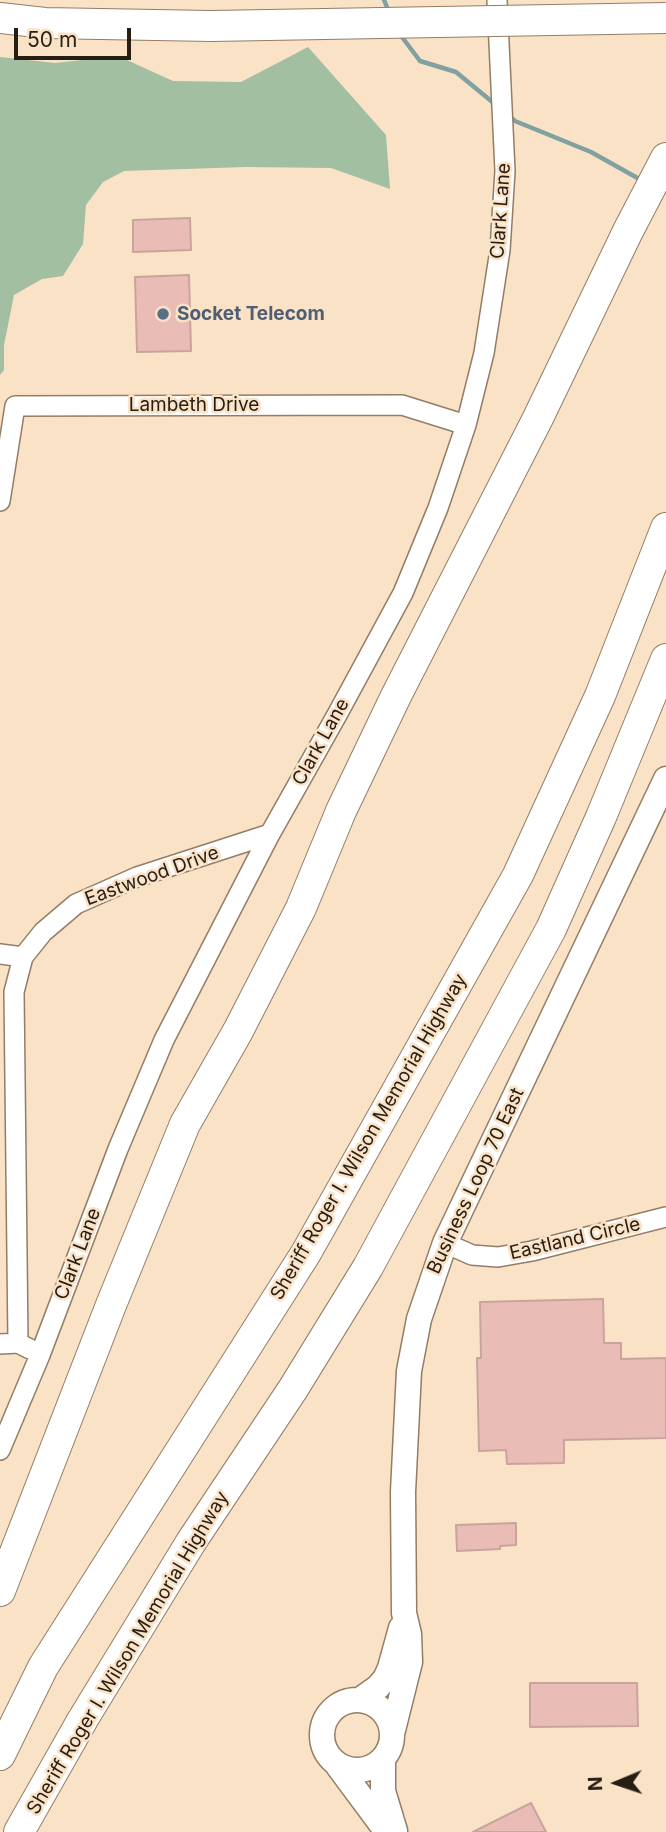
<!DOCTYPE html>
<style>
body{margin:0}
#map{position:relative;width:666px;height:1832px;overflow:hidden;background:#fae2c7;font-family:Inter,sans-serif}
canvas{display:block}
.north{position:absolute;left:582px;top:1748px;width:70px;height:70px;-webkit-text-stroke:5px #fae2c7;paint-order:stroke;rotate:268deg;font-size:19px;font-weight:700;line-height:28px;text-align:center;color:#261d13}
.north::after{content:'';display:block;margin:auto;width:24px;height:32px;background:#261d13;clip-path:polygon(50% 0,100% 100%,50% 72%,0 100%)}
.scale{position:absolute;left:14px;top:28px;width:117px;height:32px;box-sizing:border-box;border:4px solid #261d13;border-top:0;padding-left:9px;font-size:21px;line-height:24px;white-space:nowrap;color:#261d13;-webkit-text-stroke:5px #fae2c7;paint-order:stroke}
</style>
<div id="map">
<canvas width="666" height="1832"></canvas>
<div class="north">N</div>
<div class="scale">50 m</div>
</div>
<script>
const context = document.querySelector('canvas').getContext('2d');
context.lineJoin = 'round';
function fill(path, color) { context.fillStyle = color; context.fill(path, 'evenodd'); }
const toPath = rows => new Path2D(rows.map(r => 'M' + r).join(''));
function stroke(path, color, width, dash) { context.strokeStyle = color; context.lineWidth = width; context.lineCap = dash ? 'butt' : 'round'; context.setLineDash(dash || []); context.stroke(path); }
function label(font, color, halo, rows, align = 'center') {
  context.font = font + ' Inter,sans-serif'; context.lineWidth = 5; context.setLineDash([]); context.textBaseline = 'middle'; context.strokeStyle = halo; context.fillStyle = color; for (const [text, x, y, turn = 0] of rows) {
    context.save(); context.translate(x, y); context.rotate((+turn || 0) * Math.PI / 180); context.textAlign = isNaN(turn) ? turn : align; if (halo) context.strokeText(text, 0, 0); context.fillText(text, 0, 0); context.restore();
  }
}
fill(toPath([
 [308,47,386,135,390,189,331,168,246,167,124,171,103,182,86,205,83,244,63,276,42,279,14,295,4,345,4,370,0,375,0,57,55,63,118,56,173,81,241,82]
]), '#a2bfa2');
stroke(toPath([
 [384,0,389,12],
 [399,33,420,61,456,72,496,105],
 [508,115,515,121,591,152,641,180]
]), '#81a1a0', 4.5);
const building = toPath([
 [190,218,191,250,133,252,133,220,190,218],
 [189,275,191,351,137,352,135,277,189,275],
 [603,1299,604,1343,621,1343,621,1359,666,1358,666,1438,564,1440,564,1463,507,1464,506,1450,479,1451,477,1358,481,1358,480,1302,603,1299],
 [516,1523,516,1545,500,1546,500,1549,457,1551,456,1525,516,1523],
 [530,1683,637,1683,638,1726,530,1727,530,1683],
 [531,1803,546,1832,473,1832,531,1803]
]);
fill(building, '#e9bdb5');
stroke(building, '#c8a49d', 2);
const minor = toPath([
 [0,501,15,406,402,405,466,425],
 [0,954,23,957],
 [445,1243,472,1255,498,1257,532,1251,666,1217],
 [18,1343,14,992,23,957,43,932,76,904,137,877,270,834],
 [0,1344,18,1343,30,1349],
 [0,1450,40,1355,118,1149,164,1040,270,834,338,713,403,593,438,508,466,425,484,353,500,250,505,171,497,0]
]);
const major = toPath([
 [361,1699,378,1687,385,1679,390,1668,401,1628],
 '322 1735a35 35 0 1 1 70 0a35 35 0 1 1-70 0Z',
 [393,1730,410,1662,409,1634,404,1613,403,1492,409,1371,419,1319,445,1243,666,779],
 [383,1760,383,1791,395,1831],
 [338,1766,387,1832]
]);
const highway = toPath([
 [0,18,45,23,211,26],
 [0,1591,111,1305,185,1124,238,1031,301,908,341,811,396,696,538,418,628,231,666,158],
 [0,1755,43,1667,306,1253,518,875,600,696,666,528],
 [19,1832,83,1719,191,1542,293,1389,368,1267,551,929,601,817,666,659]
]);
stroke(minor, '#937d65', 22);
stroke(major, '#937d65', 27);
stroke(highway, '#937d65', 32);
stroke(minor, '#fff', 19);
stroke(major, '#fff', 24);
stroke(highway, '#fff', 30);
const highwayBridge = toPath([
 [211,26,666,18]
]);
stroke(highwayBridge, '#937d65', 32, []);
stroke(highwayBridge, '#fff', 30);
for (const [x, y, r, color] of [
 [163,314,7,"#5c6f8a"]
]) { const dot = new Path2D(); dot.arc(x, y, r, 0, 2 * Math.PI); context.fillStyle = color; context.fill(dot); stroke(dot, '#fae2c7', 2.5); }
label('19px', '#261d13', '#fae2c7', [
 ["Clark Lane",501,211,-86],
 ["Lambeth Drive",194,405],
 ["Clark Lane",321,742,-61],
 ["Eastwood Drive",152,876,-20],
 ["Sheriff Roger I. Wilson Memorial Highway",369,1137,-60],
 ["Business Loop 70 East",476,1181,-65],
 ["Eastland Circle",575,1239,-13],
 ["Clark Lane",78,1254,-69],
 ["Sheriff Roger I. Wilson Memorial Highway",128,1653,-59]
]);
label('bold 19px', '#4e5e75', '#fae2c7', [
 ["Socket Telecom",177,314]
], 'left');
</script>
